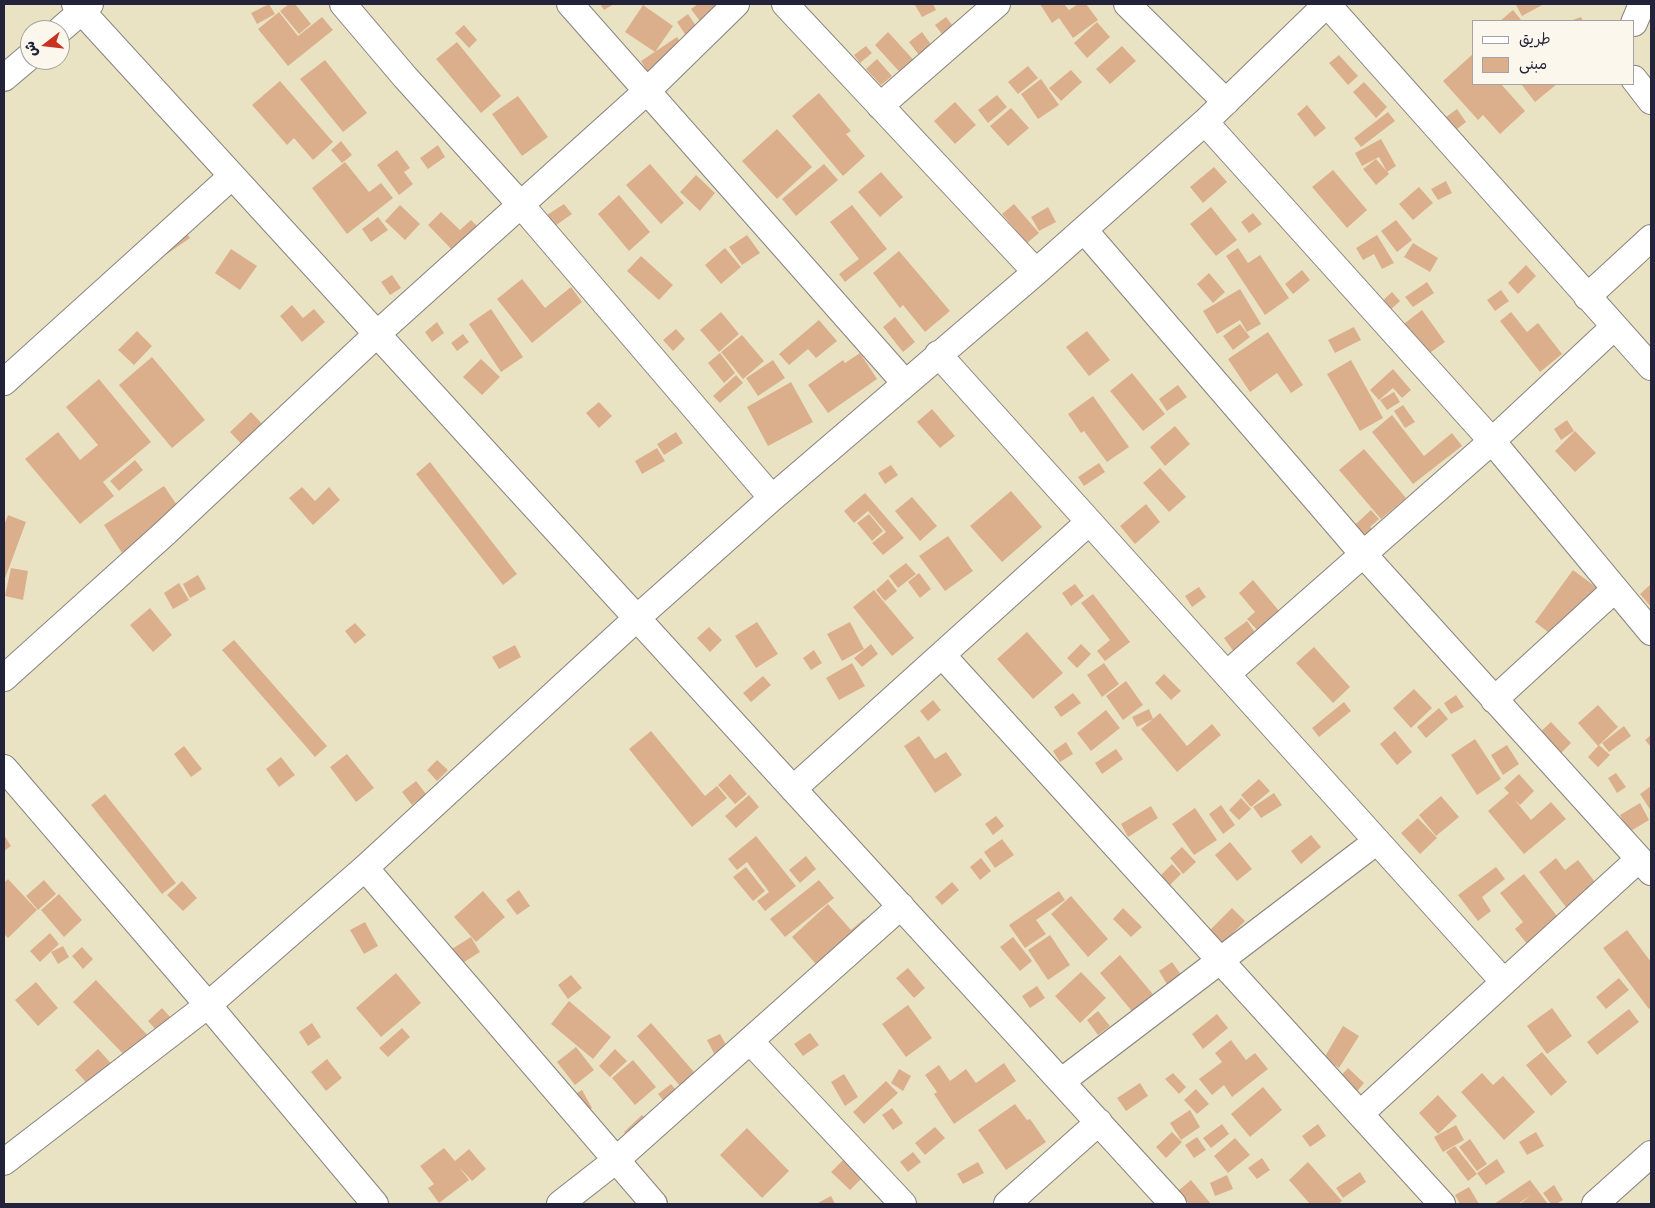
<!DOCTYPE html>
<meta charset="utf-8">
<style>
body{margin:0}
#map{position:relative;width:1655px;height:1208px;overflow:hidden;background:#eae3c3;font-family:Pangolin,"Playpen Sans Arabic",sans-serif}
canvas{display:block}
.frame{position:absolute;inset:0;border:5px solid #22223b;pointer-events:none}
.legend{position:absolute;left:1472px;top:20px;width:162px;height:65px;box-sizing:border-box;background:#fbf7ec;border:1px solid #a4a2a5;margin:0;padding:6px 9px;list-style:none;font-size:15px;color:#22223b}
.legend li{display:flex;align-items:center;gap:10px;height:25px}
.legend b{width:25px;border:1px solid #a4a2a5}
.north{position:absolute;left:20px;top:20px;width:50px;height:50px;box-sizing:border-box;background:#fbf7ec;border:1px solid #a4a2a5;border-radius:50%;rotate:254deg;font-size:14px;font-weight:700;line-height:20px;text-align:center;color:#22223b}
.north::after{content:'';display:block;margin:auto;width:18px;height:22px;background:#c8321e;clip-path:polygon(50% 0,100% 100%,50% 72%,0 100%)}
</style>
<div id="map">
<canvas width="1655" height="1208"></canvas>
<div class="frame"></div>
<ul class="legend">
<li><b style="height:6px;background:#fff"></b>طريق</li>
<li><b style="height:14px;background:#dcaf8c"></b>مبنى</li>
</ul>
<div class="north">ش</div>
</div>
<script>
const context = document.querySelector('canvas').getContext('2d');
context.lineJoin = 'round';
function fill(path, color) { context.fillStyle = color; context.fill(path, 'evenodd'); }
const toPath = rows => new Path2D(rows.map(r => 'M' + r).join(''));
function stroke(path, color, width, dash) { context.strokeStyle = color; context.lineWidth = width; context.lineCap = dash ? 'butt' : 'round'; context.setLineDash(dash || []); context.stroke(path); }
fill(toPath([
 [269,4,275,14,257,24,251,13],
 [289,4,295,4,311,24,299,34,280,11],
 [600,4,614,4,604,10],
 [698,4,716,4,723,14,705,28,691,9],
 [918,4,933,4,936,10,922,17,915,5],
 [1040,4,1064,4,1069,10,1078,4,1086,4,1098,20,1073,38,1059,18,1052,23],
 [1518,4,1544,4,1522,16,1516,5],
 [643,5,673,26,655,52,625,32],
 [1513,10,1522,21,1500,21],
 [279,12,298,36,322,17,333,30,288,66,258,29],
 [688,14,702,35,690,42,677,22],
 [946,17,960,35,949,43,935,25],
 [1581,17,1583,21,1570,21],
 [1097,22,1110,37,1087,58,1074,43],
 [464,25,477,40,469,48,455,33],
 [888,32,920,67,906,79,875,45],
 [922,32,938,54,925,63,909,42],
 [677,37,685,50,649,74,641,61],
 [457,42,501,96,481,113,436,59],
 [866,46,872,53,860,63,854,55],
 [1122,46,1136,61,1110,84,1096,69],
 [1474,53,1474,84,1501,84,1525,111,1500,134,1483,115,1478,120,1443,81],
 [1339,55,1358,76,1348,85,1329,63],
 [877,59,892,76,881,85,866,69],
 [325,60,367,113,343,132,300,79],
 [1028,66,1038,78,1018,94,1008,82],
 [1071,70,1082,82,1061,101,1049,88],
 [1041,79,1059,105,1038,119,1021,94],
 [280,81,333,142,313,160,294,138,287,145,252,105],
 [1364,82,1387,107,1376,118,1353,92],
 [1521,84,1557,84,1535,102],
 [819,93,851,131,846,134,865,156,843,176,792,116],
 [997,95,1007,107,988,123,978,110],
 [518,96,548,137,522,156,492,114],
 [955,102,976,125,955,144,934,121],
 [1307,105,1326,128,1315,137,1297,114],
 [1011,108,1029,128,1008,146,990,126],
 [1457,109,1466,122,1452,133,1442,120],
 [1388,112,1395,121,1361,147,1354,138],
 [777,129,812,167,777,199,742,161],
 [1381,139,1396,166,1387,172,1379,157,1362,166,1355,153],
 [341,141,352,155,342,163,331,150],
 [438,145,445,157,428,169,420,158],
 [397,150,410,168,404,172,413,184,399,195,377,165],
 [1376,159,1389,174,1376,185,1363,169],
 [345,162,369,192,381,183,393,198,347,234,312,188],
 [650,164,684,203,661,224,626,185],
 [824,164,838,180,796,216,782,199],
 [1214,167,1227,182,1203,203,1190,187],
 [1333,170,1367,210,1347,228,1312,187],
 [881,172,903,197,880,217,858,192],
 [696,175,715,193,700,211,680,192],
 [1446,181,1452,193,1438,200,1431,189],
 [1419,187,1433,203,1413,220,1399,204],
 [619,195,650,232,629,251,598,214],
 [564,204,572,214,555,226,547,215],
 [1014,204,1039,233,1027,243,1002,214],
 [400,205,420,224,405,240,385,221],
 [852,205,887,249,845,282,839,274,859,259,830,222],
 [1048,207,1056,222,1039,231,1031,217],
 [1211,207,1237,240,1216,256,1190,224],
 [441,212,460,230,471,220,483,232,458,256,428,225],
 [1253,213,1262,224,1249,233,1241,222],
 [378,217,388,230,371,242,362,229],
 [1396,220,1412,240,1397,252,1381,231],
 [182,227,190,238,167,254,159,243],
 [747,235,760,253,742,265,729,247],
 [1377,235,1394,263,1382,269,1374,254,1363,260,1356,248],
 [1413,243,1438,258,1430,272,1404,257],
 [725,248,741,267,721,284,705,265],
 [1238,248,1248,263,1260,255,1289,298,1265,315,1226,256],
 [231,249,257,266,240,290,215,273],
 [899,251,950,311,925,332,903,305,900,308,873,273],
 [641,256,673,285,659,300,627,271],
 [1526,265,1536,276,1518,294,1508,283],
 [1302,270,1310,280,1293,294,1285,284],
 [1209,273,1225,292,1213,303,1197,284],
 [392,275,401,288,390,295,381,282],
 [522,279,545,308,571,287,582,302,532,343,497,299],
 [1427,282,1434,293,1413,307,1405,297],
 [1240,289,1261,324,1247,332,1240,320,1217,334,1203,311],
 [1501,290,1509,301,1495,311,1487,300],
 [1392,292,1400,301,1387,313,1379,304],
 [292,305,303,318,314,309,325,322,302,342,280,316],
 [491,309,523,357,501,372,469,324],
 [1422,310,1445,342,1424,357,1401,326],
 [721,312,739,334,719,352,700,330],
 [1511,312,1527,332,1538,323,1562,354,1540,372,1500,321],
 [895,317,915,342,903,352,883,327],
 [819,320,837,341,816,358,808,349,789,365,779,354],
 [437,322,444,333,432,342,425,332],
 [1240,324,1250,337,1233,350,1223,336],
 [1354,327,1361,340,1335,353,1328,340],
 [676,329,685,339,673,351,663,340],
 [137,331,152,346,134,365,118,350],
 [1087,331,1110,360,1089,376,1066,347],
 [1268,332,1303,385,1291,393,1277,373,1250,392,1228,359],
 [463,334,469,342,457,351,451,343],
 [742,335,764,361,743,379,721,352],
 [720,353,735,373,724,383,708,363],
 [860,353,877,379,828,413,808,385,843,360,845,363],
 [152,357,205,420,172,448,119,385],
 [481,359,500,377,482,395,463,377],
 [773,360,785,378,758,396,746,378],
 [1351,360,1383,418,1360,431,1327,374],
 [1393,369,1411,390,1402,398,1393,388,1379,400,1370,390],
 [1132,373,1165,414,1143,431,1110,391],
 [736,375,743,383,720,403,713,396],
 [99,379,151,442,103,482,114,496,80,524,25,459,58,432,80,460,98,445,66,407],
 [791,382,813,422,768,446,747,407],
 [1178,385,1187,397,1167,411,1159,399],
 [1394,392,1400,402,1387,410,1380,400],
 [1093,396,1129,447,1107,462,1084,431,1081,433,1068,414],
 [599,402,612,416,599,428,586,413],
 [1403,405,1415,422,1405,428,1394,411],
 [932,409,955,436,940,448,917,422],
 [251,412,267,429,246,449,230,432],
 [1392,415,1424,456,1452,433,1462,446,1413,484,1372,432],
 [1567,420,1574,431,1561,440,1554,429],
 [1175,426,1190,444,1165,466,1150,447],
 [1575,431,1596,453,1575,472,1555,451],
 [676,432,683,443,664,455,657,444],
 [657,448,665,461,642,474,635,461],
 [1364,449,1406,498,1381,519,1339,470],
 [135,460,143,470,119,491,110,481],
 [430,462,517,574,503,585,416,474],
 [1099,463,1105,472,1084,486,1078,477],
 [891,465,898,475,885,484,878,473],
 [1160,468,1186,497,1169,512,1143,483],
 [164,486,183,514,122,553,104,525],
 [302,487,315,501,329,487,340,500,313,525,289,498],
 [1011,491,1042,527,1002,562,970,526],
 [865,493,904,538,883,555,872,543,886,532,868,511,854,523,844,511],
 [912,497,937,526,920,541,895,511],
 [1146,504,1160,522,1135,544,1120,526],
 [1371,510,1379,519,1370,527,1378,535,1361,551,1345,534],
 [869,514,883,531,872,541,857,523],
 [8,515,26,522,4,581,4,525],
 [948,536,973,571,945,591,919,556],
 [906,563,916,574,898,588,889,576],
 [11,568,28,571,23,600,5,596],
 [1573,570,1600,590,1561,642,1535,622],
 [919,573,931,589,920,598,908,582],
 [198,575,206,589,190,598,183,584],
 [888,579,897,591,885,601,876,590],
 [1253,580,1280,612,1258,631,1247,619,1255,612,1239,593],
 [179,583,189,600,173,609,164,593],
 [1075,584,1084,596,1071,606,1062,593],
 [1651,584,1651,607,1640,594],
 [1199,587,1206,597,1192,607,1185,596],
 [874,590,914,638,892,656,853,607],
 [1093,594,1130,642,1105,661,1097,651,1110,640,1081,603],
 [150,608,172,635,153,652,130,625],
 [1247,621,1257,635,1234,652,1224,638],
 [757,622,778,654,756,668,735,636],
 [850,622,864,649,842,661,827,634],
 [355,623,366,635,355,644,345,631],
 [709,627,722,640,710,652,697,638],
 [1027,632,1063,673,1033,699,997,659],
 [234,640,327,746,315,757,222,650],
 [871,644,878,654,862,667,854,658],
 [1081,644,1091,654,1077,668,1067,658],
 [515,645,521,657,499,669,492,657],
 [1314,647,1350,687,1333,703,1296,663],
 [814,650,822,663,811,670,803,658],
 [852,663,865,686,839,700,826,678],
 [1104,663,1119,684,1102,697,1087,675],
 [1164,674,1181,691,1171,700,1155,683],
 [763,676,771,685,751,702,743,693],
 [1126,681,1143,705,1123,720,1106,696],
 [1414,689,1432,708,1411,728,1393,708],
 [1073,693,1081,703,1061,717,1054,707],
 [1456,695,1464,707,1451,714,1444,703],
 [933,700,941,710,928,721,920,711],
 [1344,702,1351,711,1319,737,1312,728],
 [1598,705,1618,727,1598,746,1578,723],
 [1439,708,1448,719,1426,738,1417,727],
 [1149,709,1153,719,1137,727,1132,717],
 [1106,710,1120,728,1091,751,1077,733],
 [1160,713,1187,746,1212,724,1221,735,1177,772,1141,729],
 [1551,722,1571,743,1557,757,1537,735],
 [1624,726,1631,736,1609,752,1602,743],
 [651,731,705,796,717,786,727,798,692,827,629,749],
 [1395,731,1412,752,1397,765,1380,744],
 [1651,735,1651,747,1645,740],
 [919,736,935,759,946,752,962,775,935,793,904,746],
 [1475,739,1501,779,1477,795,1451,755],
 [1066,742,1073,754,1060,762,1053,751],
 [1507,745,1519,764,1503,775,1491,755],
 [1599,745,1610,755,1598,767,1588,757],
 [184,746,202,769,191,777,174,754],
 [1116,749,1123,759,1102,774,1095,763],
 [347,754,374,788,356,802,330,767],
 [281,757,295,775,279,787,266,769],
 [437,760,448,770,437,781,427,770],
 [1616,773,1626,787,1617,793,1608,778],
 [730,774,747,794,735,804,718,785],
 [1519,774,1534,791,1520,805,1514,799,1531,820,1551,802,1566,819,1524,854,1488,811,1509,793,1504,788],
 [1259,779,1270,791,1251,807,1241,795],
 [416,781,426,794,412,805,402,792],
 [1651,786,1651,811,1640,794],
 [1274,793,1282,805,1261,818,1253,807],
 [105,794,176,883,162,894,91,805],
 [749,795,759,807,736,828,725,816],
 [1441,796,1459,817,1436,836,1419,815],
 [1241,798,1251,809,1239,820,1229,810],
 [1640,803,1649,820,1629,832,1620,815],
 [1221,805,1235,825,1223,834,1209,814],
 [1151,806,1158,818,1128,837,1121,824],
 [1195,808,1217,840,1194,855,1172,824],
 [996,816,1004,826,993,835,985,824],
 [1418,818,1437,838,1420,854,1401,833],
 [4,835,11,846,4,851],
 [1311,835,1321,847,1301,864,1291,851],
 [756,836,796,886,765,911,757,901,769,892,747,862,737,870,728,859],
 [1002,839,1014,855,995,868,984,852],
 [1230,842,1252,869,1237,881,1215,855],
 [1182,847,1196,862,1183,874,1170,858],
 [806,856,816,869,800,883,789,870],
 [981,858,991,871,980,880,970,867],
 [1556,858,1565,870,1578,860,1602,891,1572,915,1539,872],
 [1172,864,1181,874,1170,885,1161,875],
 [746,867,765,891,753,901,733,877],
 [1496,867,1505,879,1482,897,1491,911,1478,921,1458,895],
 [1524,874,1564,925,1532,950,1515,929,1523,922,1500,893],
 [8,879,37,910,8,938,4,934,4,883],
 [44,880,56,894,38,910,26,896],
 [819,880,834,898,785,937,770,919],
 [182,881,197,898,183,911,167,895],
 [952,882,959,890,942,905,935,897],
 [519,890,530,906,517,915,506,900],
 [483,891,505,917,476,942,454,917],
 [1059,891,1065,900,1036,920,1046,934,1025,948,1009,925],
 [59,894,82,920,64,937,41,910],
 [1071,896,1108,939,1088,957,1051,914],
 [828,904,851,930,864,919,872,928,823,972,792,937],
 [1123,908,1142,927,1131,937,1113,919],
 [1232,908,1245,921,1221,945,1208,932],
 [365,922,378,946,364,954,350,930],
 [1627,930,1651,962,1651,1007,1649,1009,1603,948],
 [50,933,59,944,40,962,30,951],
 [1050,935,1070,965,1048,980,1028,950],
 [471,937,480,952,461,964,452,949],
 [1013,937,1032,961,1020,971,1000,947],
 [63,946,69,957,58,964,51,952],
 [82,947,93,959,83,969,72,956],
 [1120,955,1157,999,1136,1016,1100,973],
 [1172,962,1182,976,1168,986,1159,971],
 [908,968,925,988,914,998,896,978],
 [1081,972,1106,998,1080,1023,1055,996],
 [396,973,421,1003,381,1037,356,1008],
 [571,975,582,988,568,999,558,985],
 [1619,978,1629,990,1606,1009,1596,997],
 [96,980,151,1039,129,1060,73,1002],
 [36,982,58,1008,38,1026,15,1000],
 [1037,986,1045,998,1030,1008,1022,996],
 [569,1001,611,1037,593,1059,551,1024],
 [908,1005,932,1038,906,1057,882,1024],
 [162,1008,171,1018,157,1031,148,1021],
 [1552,1008,1572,1036,1547,1054,1527,1026],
 [1629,1009,1639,1022,1597,1055,1587,1042],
 [1098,1011,1110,1026,1098,1035,1087,1020],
 [1217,1014,1228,1028,1203,1049,1192,1034],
 [312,1023,321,1037,308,1046,299,1032],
 [651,1023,702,1081,687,1094,637,1036],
 [1343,1026,1359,1036,1339,1068,1324,1058],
 [402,1028,410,1037,388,1057,379,1048],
 [810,1033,819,1045,803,1056,794,1044],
 [720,1034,732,1056,719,1063,707,1040],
 [1231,1040,1246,1060,1255,1053,1268,1069,1232,1097,1224,1085,1212,1095,1199,1079,1222,1062,1215,1053],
 [576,1047,594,1070,575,1085,557,1062],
 [98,1049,116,1069,93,1090,75,1070],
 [615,1049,627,1061,610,1077,599,1066],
 [1542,1052,1567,1082,1551,1096,1526,1065],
 [327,1059,342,1078,326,1091,311,1072],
 [633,1060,656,1087,635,1105,612,1078],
 [1004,1063,1016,1081,954,1124,934,1094,937,1092,925,1075,939,1065,950,1081,966,1069,976,1083],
 [1348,1068,1364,1083,1350,1100,1333,1084],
 [899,1069,911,1076,903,1091,891,1083],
 [1173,1073,1186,1087,1179,1094,1165,1079],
 [1482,1073,1493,1085,1503,1076,1535,1112,1504,1140,1461,1092],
 [844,1074,858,1097,845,1106,831,1082],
 [886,1081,898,1093,864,1124,853,1112],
 [1140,1083,1148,1096,1126,1111,1117,1098],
 [671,1084,684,1100,672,1111,658,1094],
 [1263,1087,1282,1110,1250,1137,1231,1114],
 [1196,1089,1209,1104,1197,1114,1184,1100],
 [582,1090,592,1108,580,1115,570,1097],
 [1438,1095,1457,1116,1438,1134,1419,1113],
 [1015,1104,1027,1120,1030,1119,1046,1142,1006,1170,978,1130],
 [892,1108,903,1123,893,1130,882,1115],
 [1190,1110,1200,1127,1181,1140,1170,1123],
 [642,1115,653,1128,635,1145,624,1132],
 [1222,1124,1229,1134,1211,1148,1203,1138],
 [1318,1124,1326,1136,1310,1147,1302,1136],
 [1456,1125,1464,1140,1443,1152,1434,1137],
 [935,1127,945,1138,925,1155,915,1143],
 [747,1128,789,1171,762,1198,720,1155],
 [1172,1132,1182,1142,1166,1158,1156,1147],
 [1536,1132,1544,1146,1527,1155,1519,1142],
 [1197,1137,1206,1150,1194,1158,1185,1145],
 [1235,1138,1250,1155,1228,1173,1214,1156],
 [1470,1139,1487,1164,1477,1171,1459,1147],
 [1455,1146,1477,1174,1468,1181,1446,1152],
 [444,1148,455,1161,469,1149,486,1169,472,1181,459,1167,469,1180,439,1203,428,1188,434,1184,420,1166],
 [913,1152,921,1162,908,1172,900,1162],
 [1262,1158,1270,1170,1257,1179,1248,1168],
 [844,1159,863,1177,850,1190,831,1172],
 [1497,1159,1505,1172,1486,1185,1477,1173],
 [978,1162,984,1173,963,1184,957,1174],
 [1308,1162,1342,1201,1338,1204,1310,1204,1289,1180],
 [1360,1172,1366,1182,1343,1198,1336,1188],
 [1227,1175,1233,1189,1215,1196,1210,1183],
 [1191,1180,1211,1204,1189,1204,1178,1191],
 [1530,1180,1548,1204,1520,1204,1531,1195,1518,1204,1494,1204],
 [1554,1185,1563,1200,1556,1204,1551,1204,1543,1193],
 [1469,1187,1479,1204,1460,1204,1455,1195],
 [831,1196,835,1204,816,1204]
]), '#dcaf8c');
const minor = toPath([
 [75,4,1173,1204],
 [343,4,405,77,521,205,772,498],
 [570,4,905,383],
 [785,4,1036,272],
 [1127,4,1226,102],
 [1327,4,1651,367],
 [1634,23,1642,4],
 [60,30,90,4],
 [4,78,30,56],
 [1634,79,1651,101],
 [880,106,997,4],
 [1205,122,1492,441,1651,632],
 [1084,230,1364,555,1651,872],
 [1587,297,1651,238],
 [938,354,1504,982,1639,859],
 [4,382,232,176],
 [942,655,1442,1204],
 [1227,674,1492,441,1614,327],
 [4,678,165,533,377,334,647,91,736,4],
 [1494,700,1614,590],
 [4,768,208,1005,375,1204],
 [793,789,1089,522],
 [365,868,654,1204],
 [750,1041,903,1204],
 [1062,1081,1377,841],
 [1360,1114,1504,982],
 [4,1162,208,1005,365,868,637,618,772,498,1036,272,1205,122,1327,4],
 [560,1204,615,1161,901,906],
 [1007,1204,1099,1122],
 [1595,1204,1651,1154]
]);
stroke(minor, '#86827f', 28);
stroke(minor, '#fff', 26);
</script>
